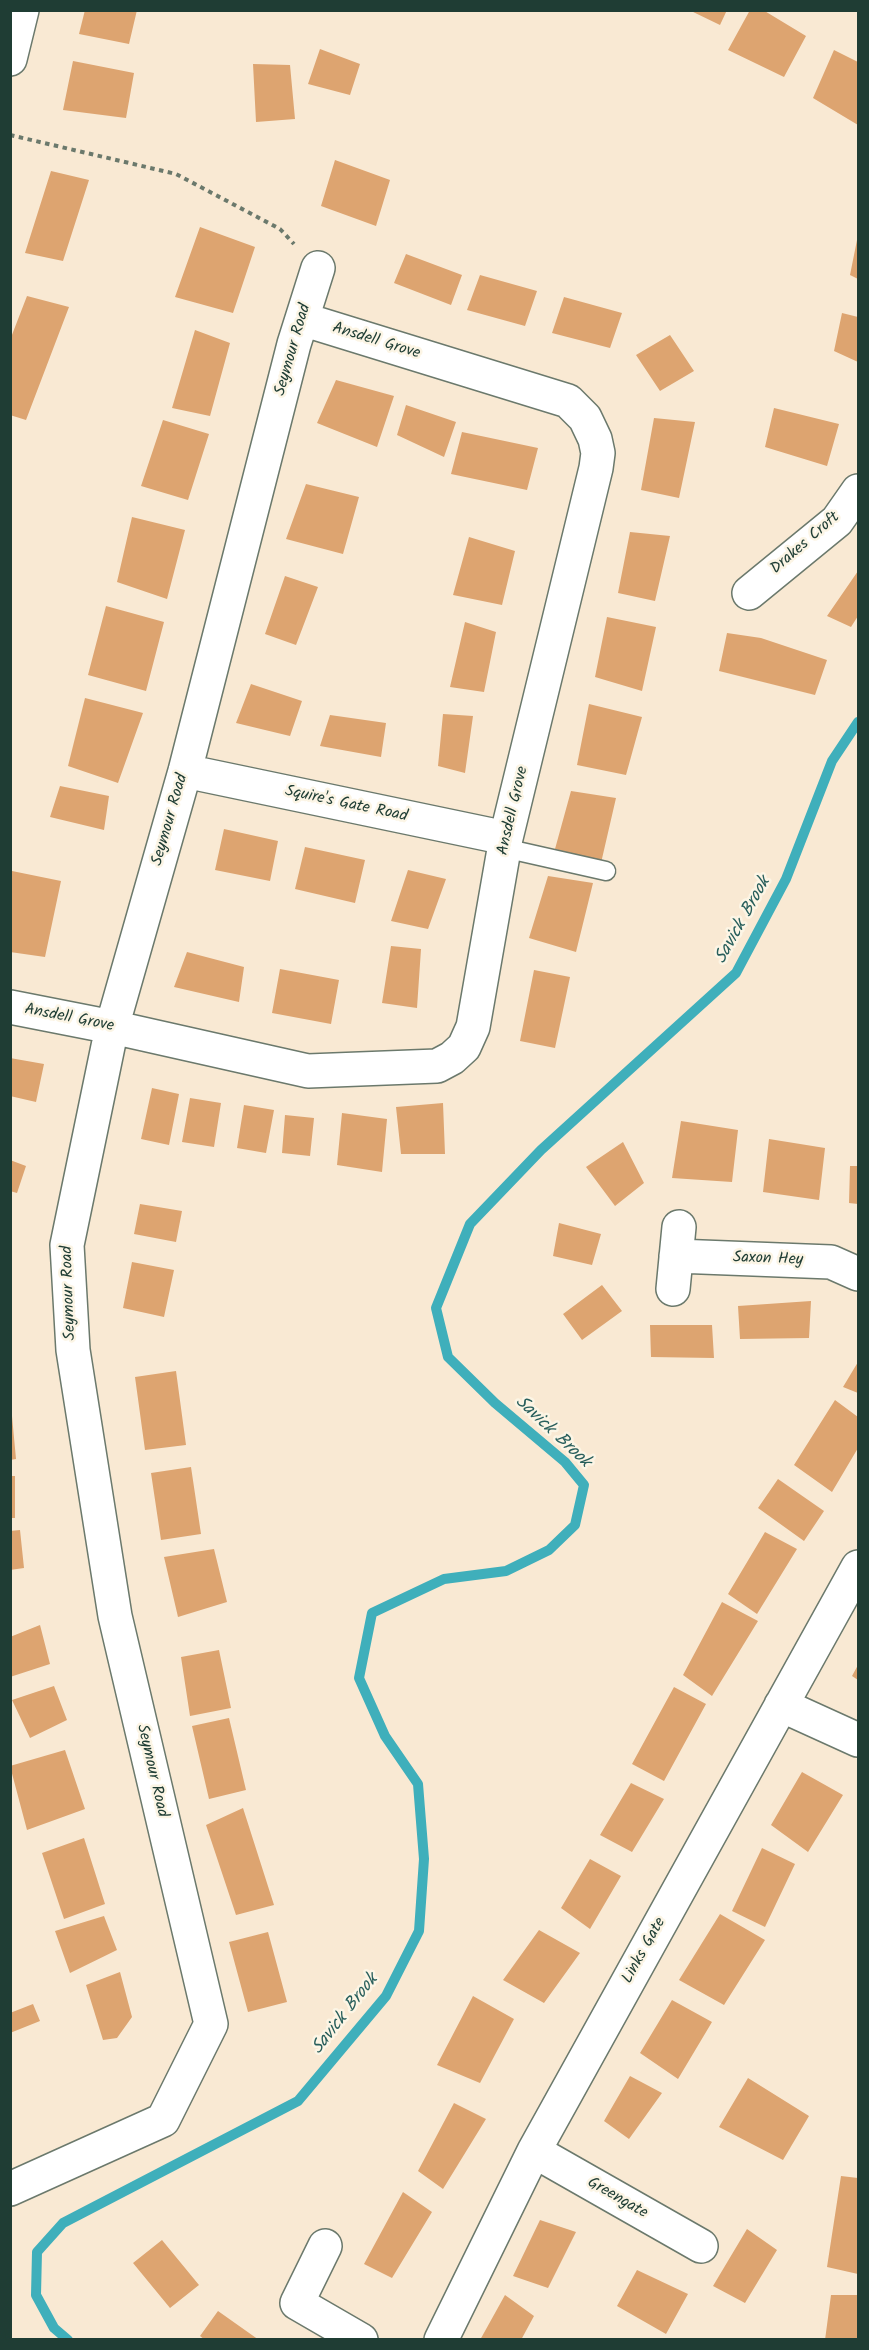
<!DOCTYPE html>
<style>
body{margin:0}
#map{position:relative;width:869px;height:2350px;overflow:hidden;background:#f9e9d3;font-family:Kalam,sans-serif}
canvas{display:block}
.frame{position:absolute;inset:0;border:12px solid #1f3d34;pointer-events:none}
</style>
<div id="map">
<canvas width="869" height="2350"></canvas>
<div class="frame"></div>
</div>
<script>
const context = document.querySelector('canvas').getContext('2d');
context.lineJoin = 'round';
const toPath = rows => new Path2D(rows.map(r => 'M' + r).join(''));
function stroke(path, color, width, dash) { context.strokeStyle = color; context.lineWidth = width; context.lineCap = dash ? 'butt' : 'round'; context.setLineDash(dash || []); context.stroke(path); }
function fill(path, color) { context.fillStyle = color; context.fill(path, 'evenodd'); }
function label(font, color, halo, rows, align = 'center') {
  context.font = font + ' Kalam,sans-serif'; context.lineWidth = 5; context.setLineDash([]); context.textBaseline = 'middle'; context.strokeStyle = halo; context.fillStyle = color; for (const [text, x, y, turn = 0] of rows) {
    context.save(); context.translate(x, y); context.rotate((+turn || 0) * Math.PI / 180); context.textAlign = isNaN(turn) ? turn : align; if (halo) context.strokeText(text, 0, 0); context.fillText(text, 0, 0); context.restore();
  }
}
stroke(toPath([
 [68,2340,54,2328,36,2295,37,2252,63,2223,298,2101,386,1996,419,1931,424,1859,418,1784,385,1736,359,1678,372,1613,444,1579,506,1571,549,1550,575,1525,584,1485,565,1462,495,1403,448,1357,436,1308,470,1224,541,1150,736,973,786,879,832,761,858,722]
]), '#3fafbb', 10);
fill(toPath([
 [85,10,137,10,129,44,79,34],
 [689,10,727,10,720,25],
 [750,10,763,10,806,36,784,77,728,50],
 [320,49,360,64,350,95,308,84],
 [834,50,858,62,858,125,813,98],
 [73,61,134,73,126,118,63,110],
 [253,64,290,65,295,119,256,122],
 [335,160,390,180,376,226,321,206],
 [51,171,89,180,63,261,25,253],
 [200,227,255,247,233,313,175,297],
 [857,240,858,241,858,279,850,275],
 [406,254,462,275,451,305,394,283],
 [480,275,537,291,525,326,467,310],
 [27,296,69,307,26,420,10,415,10,340],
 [564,297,622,313,610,348,552,333],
 [842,313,858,317,858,362,834,351],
 [195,330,230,343,210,416,172,408],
 [670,335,694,371,660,391,636,355],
 [336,380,394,396,377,447,317,423],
 [406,405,456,422,444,457,397,435],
 [774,408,839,424,827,466,765,447],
 [654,418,695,422,679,498,641,490],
 [163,420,209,434,188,500,141,486],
 [462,432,538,448,527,490,451,474],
 [306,484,359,497,343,554,286,539],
 [132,517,185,530,167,599,117,582],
 [630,532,670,536,655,601,618,593],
 [469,537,515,551,502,605,453,595],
 [858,571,858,616,851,627,827,616],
 [285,576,318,587,296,645,265,634],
 [106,606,164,622,146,691,88,675],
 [607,617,656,627,642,691,595,677],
 [465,622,496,632,484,692,450,687],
 [727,633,761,638,827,660,815,695,719,671],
 [251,684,302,701,290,736,236,723],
 [85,698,143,713,118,783,68,766],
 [589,704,642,717,626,775,577,765],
 [443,714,473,716,465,773,438,766],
 [330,715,386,723,381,757,320,746],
 [60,786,109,796,104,830,50,817],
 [571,791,616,798,601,863,555,849],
 [224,829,278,841,270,881,215,870],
 [305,847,365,860,355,903,295,889],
 [408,870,446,879,428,929,391,921],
 [12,871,61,881,45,957,10,952],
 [548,876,593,883,576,952,529,938],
 [391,946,421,949,417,1008,382,1003],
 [187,952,244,967,239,1002,174,987],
 [280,969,339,980,331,1024,272,1013],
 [534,970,570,977,555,1048,520,1041],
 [10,1058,44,1064,36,1102,10,1096],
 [152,1088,179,1094,169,1145,141,1139],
 [190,1098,221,1103,214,1147,182,1142],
 [443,1103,445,1154,401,1154,396,1107],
 [244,1105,274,1110,266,1153,237,1148],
 [342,1113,387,1119,382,1172,337,1165],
 [285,1115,314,1118,310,1156,282,1153],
 [681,1121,738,1130,732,1182,672,1178],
 [769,1139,825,1148,819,1200,763,1192],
 [623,1142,644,1183,615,1206,586,1167],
 [10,1160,26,1166,17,1193,10,1191],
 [850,1166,858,1166,858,1204,849,1203],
 [140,1204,182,1211,176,1242,134,1234],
 [559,1223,601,1234,592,1265,553,1256],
 [132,1262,174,1270,164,1317,123,1308],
 [602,1285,622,1311,582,1340,563,1314],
 [811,1301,809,1338,740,1339,738,1306],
 [650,1325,712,1325,714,1358,651,1357],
 [858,1362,858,1393,843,1387],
 [176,1371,186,1445,145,1450,135,1377],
 [835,1400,858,1417,858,1448,832,1492,794,1465],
 [10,1416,12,1416,16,1459,10,1460],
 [191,1467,201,1534,161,1540,151,1473],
 [10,1476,15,1476,15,1518,10,1518],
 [778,1479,824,1511,804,1541,758,1508],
 [20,1530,24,1568,10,1570,10,1531],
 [765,1532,797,1549,757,1614,728,1594],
 [214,1549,227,1602,178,1617,164,1557],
 [722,1602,758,1621,712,1696,683,1675],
 [40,1625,50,1664,10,1677,10,1637],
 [219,1650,231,1708,190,1716,181,1657],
 [858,1665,858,1680,852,1676],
 [54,1686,67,1720,30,1738,12,1700],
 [674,1687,706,1704,664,1781,632,1764],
 [229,1718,246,1790,209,1799,192,1726],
 [65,1750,85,1809,27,1830,10,1766],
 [802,1772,843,1795,808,1852,771,1825],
 [631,1783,664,1799,632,1852,600,1835],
 [243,1808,274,1905,236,1915,206,1825],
 [84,1838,105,1904,64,1919,42,1853],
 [762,1848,795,1864,765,1927,732,1911],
 [590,1859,621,1876,590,1929,561,1908],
 [720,1914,765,1940,724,2005,679,1980],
 [104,1916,117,1950,70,1973,55,1931],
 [539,1930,580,1953,544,2003,503,1980],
 [268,1932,287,2002,248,2012,229,1942],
 [120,1972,132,2017,117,2038,103,2040,86,1985],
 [473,1996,514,2019,480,2083,437,2065],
 [672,2000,712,2022,678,2079,640,2053],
 [33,2004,40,2021,10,2033,10,2013],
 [630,2076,662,2093,629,2139,604,2121],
 [748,2078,809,2116,783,2160,719,2127],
 [454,2103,486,2119,443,2189,418,2171],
 [841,2176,858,2178,858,2274,827,2267],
 [403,2192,432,2212,392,2278,364,2264],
 [540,2220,576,2232,548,2288,513,2276],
 [747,2229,777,2250,745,2303,713,2286],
 [162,2240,199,2285,170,2308,133,2263],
 [637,2270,688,2294,666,2334,617,2306],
 [505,2295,534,2316,521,2340,480,2340],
 [831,2295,857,2295,858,2296,858,2340,825,2340],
 [218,2311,259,2340,205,2340,200,2336]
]), '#dda470');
const lane = toPath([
 [504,848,606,871]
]);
const street = toPath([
 [10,59,22,10],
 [749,593,837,521,858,491],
 [185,771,506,838],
 [10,1007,112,1027,308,1071,437,1066,452,1058,464,1047,473,1027,506,838,596,468,598,453,595,439,585,418,568,401,302,319],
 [676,1256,831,1262,858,1274],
 [673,1289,679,1227],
 [781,1705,858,1740],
 [534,2151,701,2246],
 [10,2189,163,2120,211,2024,115,1616,73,1350,67,1245,112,1027,185,771,294,344,318,268],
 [325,2246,297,2303,361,2340],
 [441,2340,534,2151,858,1567]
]);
stroke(lane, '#6b796c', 21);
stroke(street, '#6b796c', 36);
stroke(toPath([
 [10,135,176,174,280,229,294,244]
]), '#6b796c', 4, [4.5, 4.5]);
stroke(lane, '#fff', 18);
stroke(street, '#fff', 33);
label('16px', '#1f3d34', '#fcf5e5', [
 ["Ansdell Grove",376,342,17],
 ["Seymour Road",294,350,-74],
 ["Drakes Croft",806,544,-41],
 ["Squire's Gate Road",346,805,12],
 ["Ansdell Grove",514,811,-77],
 ["Seymour Road",171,820,-74],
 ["Ansdell Grove",69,1019,11],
 ["Saxon Hey",768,1260,2],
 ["Seymour Road",70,1293,-92],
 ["Seymour Road",151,1771,77],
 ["Links Gate",645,1951,-61],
 ["Greengate",617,2199,30]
]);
label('italic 18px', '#295f5c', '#fcf5e5', [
 ["Savick Brook",744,921,-61],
 ["Savick Brook",552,1433,43],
 ["Savick Brook",346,2015,-52]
]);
</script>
